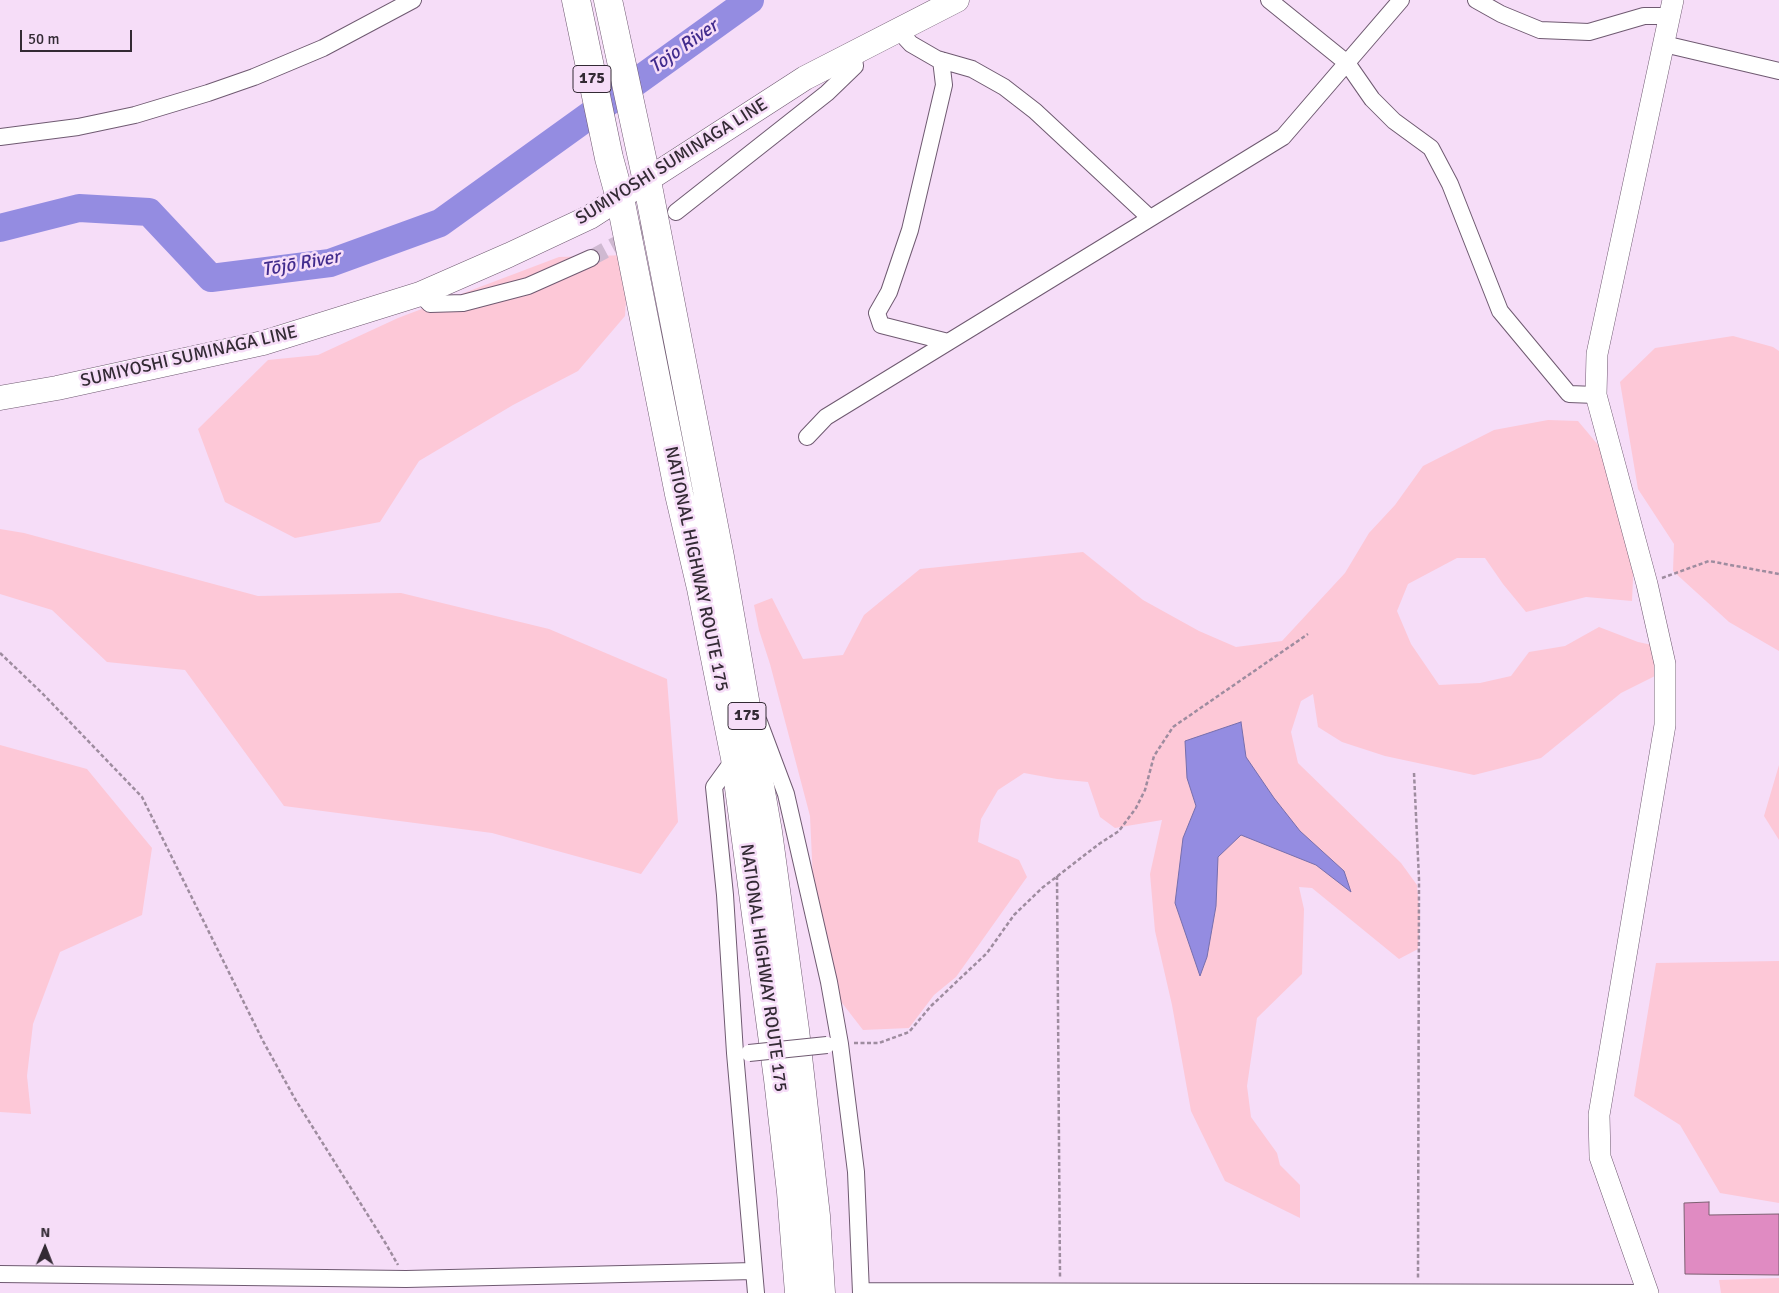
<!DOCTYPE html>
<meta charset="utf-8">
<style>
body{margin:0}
#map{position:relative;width:1779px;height:1293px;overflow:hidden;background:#f6ddf8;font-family:Signika,sans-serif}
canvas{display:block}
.north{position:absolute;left:20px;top:1223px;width:50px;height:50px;-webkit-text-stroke:4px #f6ddf8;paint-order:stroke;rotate:1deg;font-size:14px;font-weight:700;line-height:20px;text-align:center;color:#332a34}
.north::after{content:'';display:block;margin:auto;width:18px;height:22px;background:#332a34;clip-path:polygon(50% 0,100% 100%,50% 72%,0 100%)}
.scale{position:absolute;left:20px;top:30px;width:112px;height:22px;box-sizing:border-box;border:2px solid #332a34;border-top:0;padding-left:6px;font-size:15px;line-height:18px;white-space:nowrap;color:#332a34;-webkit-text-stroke:4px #f6ddf8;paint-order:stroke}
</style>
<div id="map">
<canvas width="1779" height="1293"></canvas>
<div class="north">N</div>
<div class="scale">50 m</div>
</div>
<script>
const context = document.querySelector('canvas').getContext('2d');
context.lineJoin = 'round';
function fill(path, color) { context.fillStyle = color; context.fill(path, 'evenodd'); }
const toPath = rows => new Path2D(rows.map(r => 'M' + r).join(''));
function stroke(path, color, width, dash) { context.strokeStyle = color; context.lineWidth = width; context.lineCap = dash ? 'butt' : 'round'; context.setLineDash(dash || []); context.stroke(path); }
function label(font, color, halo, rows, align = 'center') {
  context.font = font + ' Signika,sans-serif'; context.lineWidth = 5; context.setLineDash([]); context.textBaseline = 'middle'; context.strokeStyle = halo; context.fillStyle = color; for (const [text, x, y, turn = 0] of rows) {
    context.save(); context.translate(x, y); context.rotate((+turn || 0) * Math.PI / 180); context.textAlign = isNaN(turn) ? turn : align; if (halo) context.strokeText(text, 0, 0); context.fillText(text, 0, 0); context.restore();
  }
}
fill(toPath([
 [629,255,625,316,578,371,513,405,419,461,380,522,295,538,225,502,198,429,268,360,318,355,398,318,559,257],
 [1733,336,1773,347,1779,351,1779,651,1729,622,1673,571,1674,544,1638,489,1620,382,1655,348],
 [1548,420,1578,421,1604,452,1634,557,1632,601,1586,597,1526,612,1503,584,1485,558,1457,558,1408,584,1397,611,1411,644,1439,685,1480,683,1511,676,1529,652,1565,646,1599,627,1638,642,1657,646,1659,674,1621,693,1541,758,1474,775,1385,756,1342,742,1318,727,1313,694,1301,701,1291,732,1298,763,1401,863,1417,885,1420,917,1418,949,1399,959,1312,888,1299,887,1304,909,1302,974,1257,1018,1247,1086,1251,1117,1277,1153,1280,1165,1300,1185,1300,1218,1225,1181,1191,1111,1172,1005,1155,931,1150,874,1162,820,1115,828,1100,817,1088,782,1057,779,1024,773,998,790,981,819,978,842,1019,860,1027,877,956,977,934,995,909,1028,863,1030,839,999,814,902,810,816,770,664,759,630,754,605,772,598,803,659,843,655,864,615,920,569,1083,552,1143,600,1199,631,1236,647,1282,641,1345,573,1369,533,1395,505,1423,466,1494,430],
 [0,529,24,533,258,596,401,593,549,629,667,679,678,822,641,874,492,833,284,806,185,670,107,662,52,610,0,594],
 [0,745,87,769,152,848,142,915,60,952,33,1024,27,1076,31,1114,0,1112],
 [1779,765,1779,840,1764,816],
 [1779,961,1779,1203,1720,1193,1680,1125,1634,1096,1656,963],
 [1779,1278,1779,1293,1721,1293,1719,1280]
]), '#fdc8d7');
const water = toPath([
 [1241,722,1246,757,1274,798,1300,831,1344,871,1351,892,1316,865,1241,835,1218,857,1216,906,1207,957,1200,976,1175,903,1183,838,1196,806,1187,778,1185,741,1241,722]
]);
fill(water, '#948ce1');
stroke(water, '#776fad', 1);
stroke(toPath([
 [0,228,79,208,149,212,211,278,330,263,440,223,750,0]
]), '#948ce1', 28);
const building = toPath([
 [1709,1202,1709,1215,1779,1214,1779,1275,1685,1274,1684,1203,1709,1202]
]);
fill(building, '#e08bc2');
stroke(building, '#7d6172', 1);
stroke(toPath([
 [591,258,661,220]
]), '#cfb9d1', 16, [16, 8]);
const minor = toPath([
 [1269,0,1347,63,1372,99,1394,121,1431,148,1450,184,1500,311,1569,394,1596,395],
 [1476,0,1501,14,1540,30,1589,32,1644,16,1670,16],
 [898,30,911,44,937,59,972,69,1004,87,1035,111,1150,218],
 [1664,44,1779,71],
 [941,60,944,85,910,230,889,292,877,313,881,325,948,342],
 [0,137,78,127,135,115,208,93,254,77,323,48,413,0],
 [676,212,827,93,855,66,853,52],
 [420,294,430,304,463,303,528,286,591,258],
 [807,437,826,417,1283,137,1401,0],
 [759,722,786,794,829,982,840,1044,856,1172,861,1293],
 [735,758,714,787,725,895,735,1053,756,1293],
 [0,1274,406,1279,754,1271],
 [861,1291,1648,1293]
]);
const tertiary = toPath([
 [1648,1293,1600,1157,1599,1115,1665,725,1665,664,1647,584,1596,395,1597,354,1673,0]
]);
const secondary = toPath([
 [0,398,57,388,263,343,420,294,509,255,590,217,805,78,957,0]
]);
const trunk = toPath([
 [576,0,609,158,620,198,679,494,701,588,735,758,778,1079,791,1192,799,1293],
 [608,0,647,181,720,557,768,832,795,1030,816,1216,821,1293]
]);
stroke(minor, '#6f5a71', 18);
stroke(tertiary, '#6f5a71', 22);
stroke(secondary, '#6f5a71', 25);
stroke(trunk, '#6f5a71', 29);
stroke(toPath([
 [1662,578,1709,561,1779,574],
 [0,653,42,693,142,797,263,1041,295,1099,386,1244,398,1265],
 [1414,773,1419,879,1418,1278],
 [1057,876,1060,1277],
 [854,1043,879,1043,909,1032,931,1006,987,953,1014,915,1042,888,1099,844,1119,831,1136,808,1145,790,1154,756,1173,727,1308,634]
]), '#9e8c9f', 2.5, [4, 2.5]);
stroke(minor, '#fff', 16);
stroke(tertiary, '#fff', 21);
stroke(secondary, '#fff', 24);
stroke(trunk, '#fff', 28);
const minorBridge = toPath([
 [749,1053,827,1045]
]);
stroke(minorBridge, '#6f5a71', 18, []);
stroke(minorBridge, '#fff', 16);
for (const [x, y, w] of [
 [592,79,38],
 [747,716,38]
]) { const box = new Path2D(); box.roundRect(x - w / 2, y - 13.5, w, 27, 4); context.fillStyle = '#f6ddf8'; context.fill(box); stroke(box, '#332a34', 1); }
label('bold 16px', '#332a34', null, [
 ["175",592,79],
 ["175",747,716]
]);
label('18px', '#332a34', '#f6ddf8', [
 ["SUMIYOSHI SUMINAGA LINE",672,162,-32],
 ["SUMIYOSHI SUMINAGA LINE",189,357,-13],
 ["NATIONAL HIGHWAY ROUTE 175",696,569,78],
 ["NATIONAL HIGHWAY ROUTE 175",763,968,82]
]);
label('italic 19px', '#412b8d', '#f6ddf8', [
 ["Tojo River",684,47,-35],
 ["Tōjō River",301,264,-10]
]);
</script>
